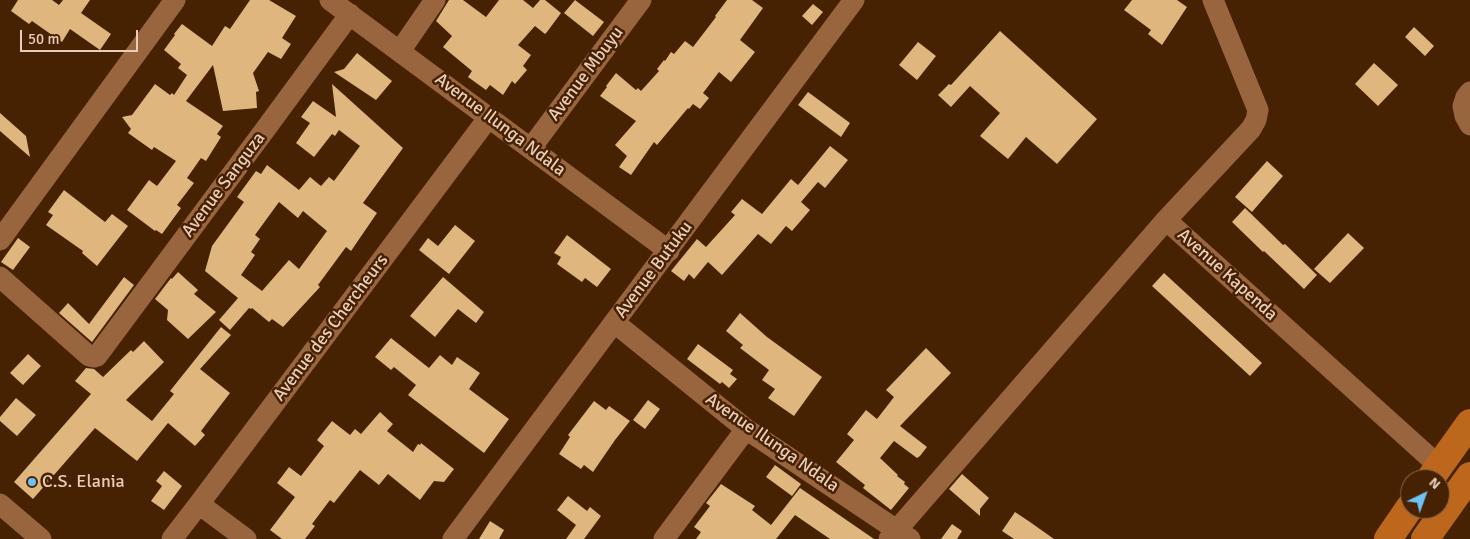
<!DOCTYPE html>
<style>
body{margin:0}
#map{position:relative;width:1470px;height:539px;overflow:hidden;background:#462203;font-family:Signika,sans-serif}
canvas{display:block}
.north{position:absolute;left:1400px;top:469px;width:50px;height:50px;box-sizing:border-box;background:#462203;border:1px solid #88664c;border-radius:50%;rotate:42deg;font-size:14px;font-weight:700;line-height:20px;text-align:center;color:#eacdb9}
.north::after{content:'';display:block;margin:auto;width:18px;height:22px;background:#6ec2f3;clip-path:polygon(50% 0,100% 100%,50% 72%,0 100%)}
.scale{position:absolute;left:20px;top:30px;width:118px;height:22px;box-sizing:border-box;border:2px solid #eacdb9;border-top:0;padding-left:6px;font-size:15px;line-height:18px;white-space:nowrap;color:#eacdb9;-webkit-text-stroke:4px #462203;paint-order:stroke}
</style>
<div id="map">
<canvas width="1470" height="539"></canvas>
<div class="north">N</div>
<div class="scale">50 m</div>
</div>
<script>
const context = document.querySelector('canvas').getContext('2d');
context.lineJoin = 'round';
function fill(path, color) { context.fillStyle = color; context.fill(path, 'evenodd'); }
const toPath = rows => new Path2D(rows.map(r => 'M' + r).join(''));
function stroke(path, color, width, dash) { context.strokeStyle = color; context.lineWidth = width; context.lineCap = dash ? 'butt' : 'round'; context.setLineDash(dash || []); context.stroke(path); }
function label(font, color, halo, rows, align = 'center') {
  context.font = font + ' Signika,sans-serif'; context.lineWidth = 5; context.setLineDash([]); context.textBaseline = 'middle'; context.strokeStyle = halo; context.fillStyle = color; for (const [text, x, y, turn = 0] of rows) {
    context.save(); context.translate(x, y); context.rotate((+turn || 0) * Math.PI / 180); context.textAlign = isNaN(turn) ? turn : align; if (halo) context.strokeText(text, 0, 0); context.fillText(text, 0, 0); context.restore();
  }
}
fill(toPath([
 [18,0,52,0,59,5,63,0,90,0,81,13,111,34,100,50,70,29,62,42,32,21,29,24,11,11],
 [250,0,269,0,296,16,282,38,291,44,281,59,268,52,253,73,259,91,256,92,257,108,223,111,213,65,186,101,223,126,217,134,221,137,206,161,201,158,187,178,194,183,177,205,181,208,162,234,156,230,155,231,127,210,149,180,157,186,176,161,154,147,152,150,128,133,131,129,122,117,132,115,155,84,170,95,172,93,174,95,187,75,178,68,181,64,164,50,175,35,174,34,182,24,212,46,225,26,230,29],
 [449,0,463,0,486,17,499,0,523,0,533,8,540,0,545,0,561,13,547,32,545,34,535,26,518,45,531,55,523,66,527,70,515,84,512,81,503,95,490,85,486,90,468,77,472,71,443,47,452,36,436,21],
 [575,0,604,22,593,36,564,13],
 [727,0,752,0,763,8,740,40,755,52,731,82,719,72,703,93,709,98,700,109,693,104,689,109,688,108,657,145,654,142,631,175,619,167,627,156,615,145,636,121,600,96,607,87,606,86,616,73,636,90,638,88,641,91,659,71,657,69,664,60,665,61,671,52,674,54,685,41,693,47,716,17,715,16],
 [1132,0,1177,0,1187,7,1162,45,1148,34,1151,30,1124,10],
 [813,4,823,12,812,25,802,16],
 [1414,27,1434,46,1425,56,1405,37],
 [1000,31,1097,119,1057,164,1026,137,1008,159,980,136,1000,113,970,86,951,107,938,95,949,84,951,85],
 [918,42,936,56,917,80,899,65],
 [357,53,392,81,376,100,334,72,344,69],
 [1374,63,1398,85,1378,106,1355,84],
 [332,84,403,148,363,203,377,213,351,251,346,247,318,285,320,287,283,327,272,319,269,322,252,308,251,309,249,308,230,330,219,320,238,298,205,271,212,246,244,202,237,197,256,171,261,174,267,165,299,190,310,177,321,186,329,177,334,181,360,146,339,130,335,136,332,134,314,157,296,143,310,123,301,117,313,101,336,117],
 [279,202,298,218,303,211,327,231,299,269,289,260,262,291,241,275,255,255,251,252,260,239,255,235],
 [808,92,850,123,841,137,798,105],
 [0,113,26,136,30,157,0,131],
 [830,146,848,160,825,188,818,182,801,202,810,210,792,231,786,226,771,244,758,234,722,275,708,262,694,279,689,274,684,281,671,271,697,239,706,247,735,215,731,212,742,199,762,214,791,179,798,185],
 [1267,161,1283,176,1252,212,1235,197],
 [64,190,105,222,112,214,128,226,97,266,82,253,83,251,46,225,53,215,48,212],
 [1245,208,1283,245,1285,244,1317,275,1304,289,1264,251,1263,252,1232,222],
 [455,225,475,241,449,274,419,250,428,238,438,246],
 [1348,233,1364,248,1330,283,1314,269],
 [567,235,611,269,597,287,585,278,582,282,557,264,561,257,554,253],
 [18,238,30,247,13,270,1,262],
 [178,272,198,290,194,294,216,312,188,339,167,320,168,310,155,299,171,278,172,279],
 [1164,273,1262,363,1250,376,1152,286],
 [124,277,134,285,92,342,59,313,68,303,89,324],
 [443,277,484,312,476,323,458,309,435,337,410,316],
 [740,313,767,337,822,377,794,416,768,398,775,389,762,380,769,370,740,348,743,345,726,331],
 [221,327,231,335,200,369,230,393,201,431,205,435,195,446,168,423,137,461,95,428,33,499,14,482,91,394,75,381,86,368,94,369,103,377,131,350,133,352,144,341,164,362,126,400,152,421,174,394,170,391],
 [391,338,429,368,440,355,452,365,457,357,480,373,469,389,509,419,484,453,408,395,416,385,394,367,391,370,375,357],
 [698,344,733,370,730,374,737,379,729,388,722,382,720,384,687,359],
 [926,348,951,373,900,426,927,447,920,456,917,458,894,441,880,458,898,475,897,476,905,482,904,484,909,488,891,510,863,488,865,485,836,462,854,440,847,434,866,410,877,419,894,397,886,390],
 [28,354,41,366,23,385,10,373],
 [16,398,36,415,17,436,0,421,0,417],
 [648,400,660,409,645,429,633,420],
 [594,401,606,410,609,406,630,421,615,440,593,472,584,465,581,469,559,454,570,437,568,435],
 [380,412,393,424,387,431,413,452,418,444,420,445,421,443,454,469,444,482,434,481,420,500,388,474,379,485,360,470,334,503,330,500,312,524,315,526,305,539,282,539,270,530,295,497,277,483,289,467,301,476,324,446,317,440,332,421,350,435,355,429,361,434],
 [775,465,801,484,792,496,766,477],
 [164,471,182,486,164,510,151,501,162,486,156,481],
 [962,474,989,498,980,509,980,516,949,489],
 [721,484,755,506,752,510,771,525,800,488,874,539,830,539,795,515,776,539,696,539,701,532,694,527,710,506,706,503],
 [568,496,587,511,590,507,601,516,584,539,566,539,576,525,557,510],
 [1015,512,1030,522,1054,539,1014,539,1002,531],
 [490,521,504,530,499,539,479,539],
 [952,524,962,531,957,539,941,539]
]), '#deb67e');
stroke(toPath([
 [330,0,669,251],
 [1213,0,1258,110,1256,120,1251,129,1166,220,1439,466],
 [400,51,435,0],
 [1470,92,1466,97,1463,106,1465,116,1470,125],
 [531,148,641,0],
 [0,240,175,0],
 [0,277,89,356,94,357,97,356,267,127,350,14],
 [615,323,746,429,910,539],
 [0,504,41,539],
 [199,504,246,539],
 [172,539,199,504,489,117],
 [453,539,854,0],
 [664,539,746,429],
 [889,539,1166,220]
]), '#99653f', 21);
stroke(toPath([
 [1430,479,1470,423],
 [1388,539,1410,507],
 [1425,539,1470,476]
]), '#bc671c', 28);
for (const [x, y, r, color] of [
 [32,482,5,"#6ec2f3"]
]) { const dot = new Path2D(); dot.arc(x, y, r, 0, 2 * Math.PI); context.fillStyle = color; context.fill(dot); stroke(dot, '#462203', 2); }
label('18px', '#eacdb9', '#462203', [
 ["Avenue Mbuyu",586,74,-53],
 ["Avenue Ilunga Ndala",500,125,37],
 ["Avenue Sanguza",224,185,-53],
 ["Avenue Butuku",654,270,-53],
 ["Avenue Kapenda",1227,275,42],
 ["Avenue des Chercheurs",331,328,-53],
 ["Avenue Ilunga Ndala",772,443,35]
]);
label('18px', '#eacdb9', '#462203', [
 ["C.S. Elania",42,482]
], 'left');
</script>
